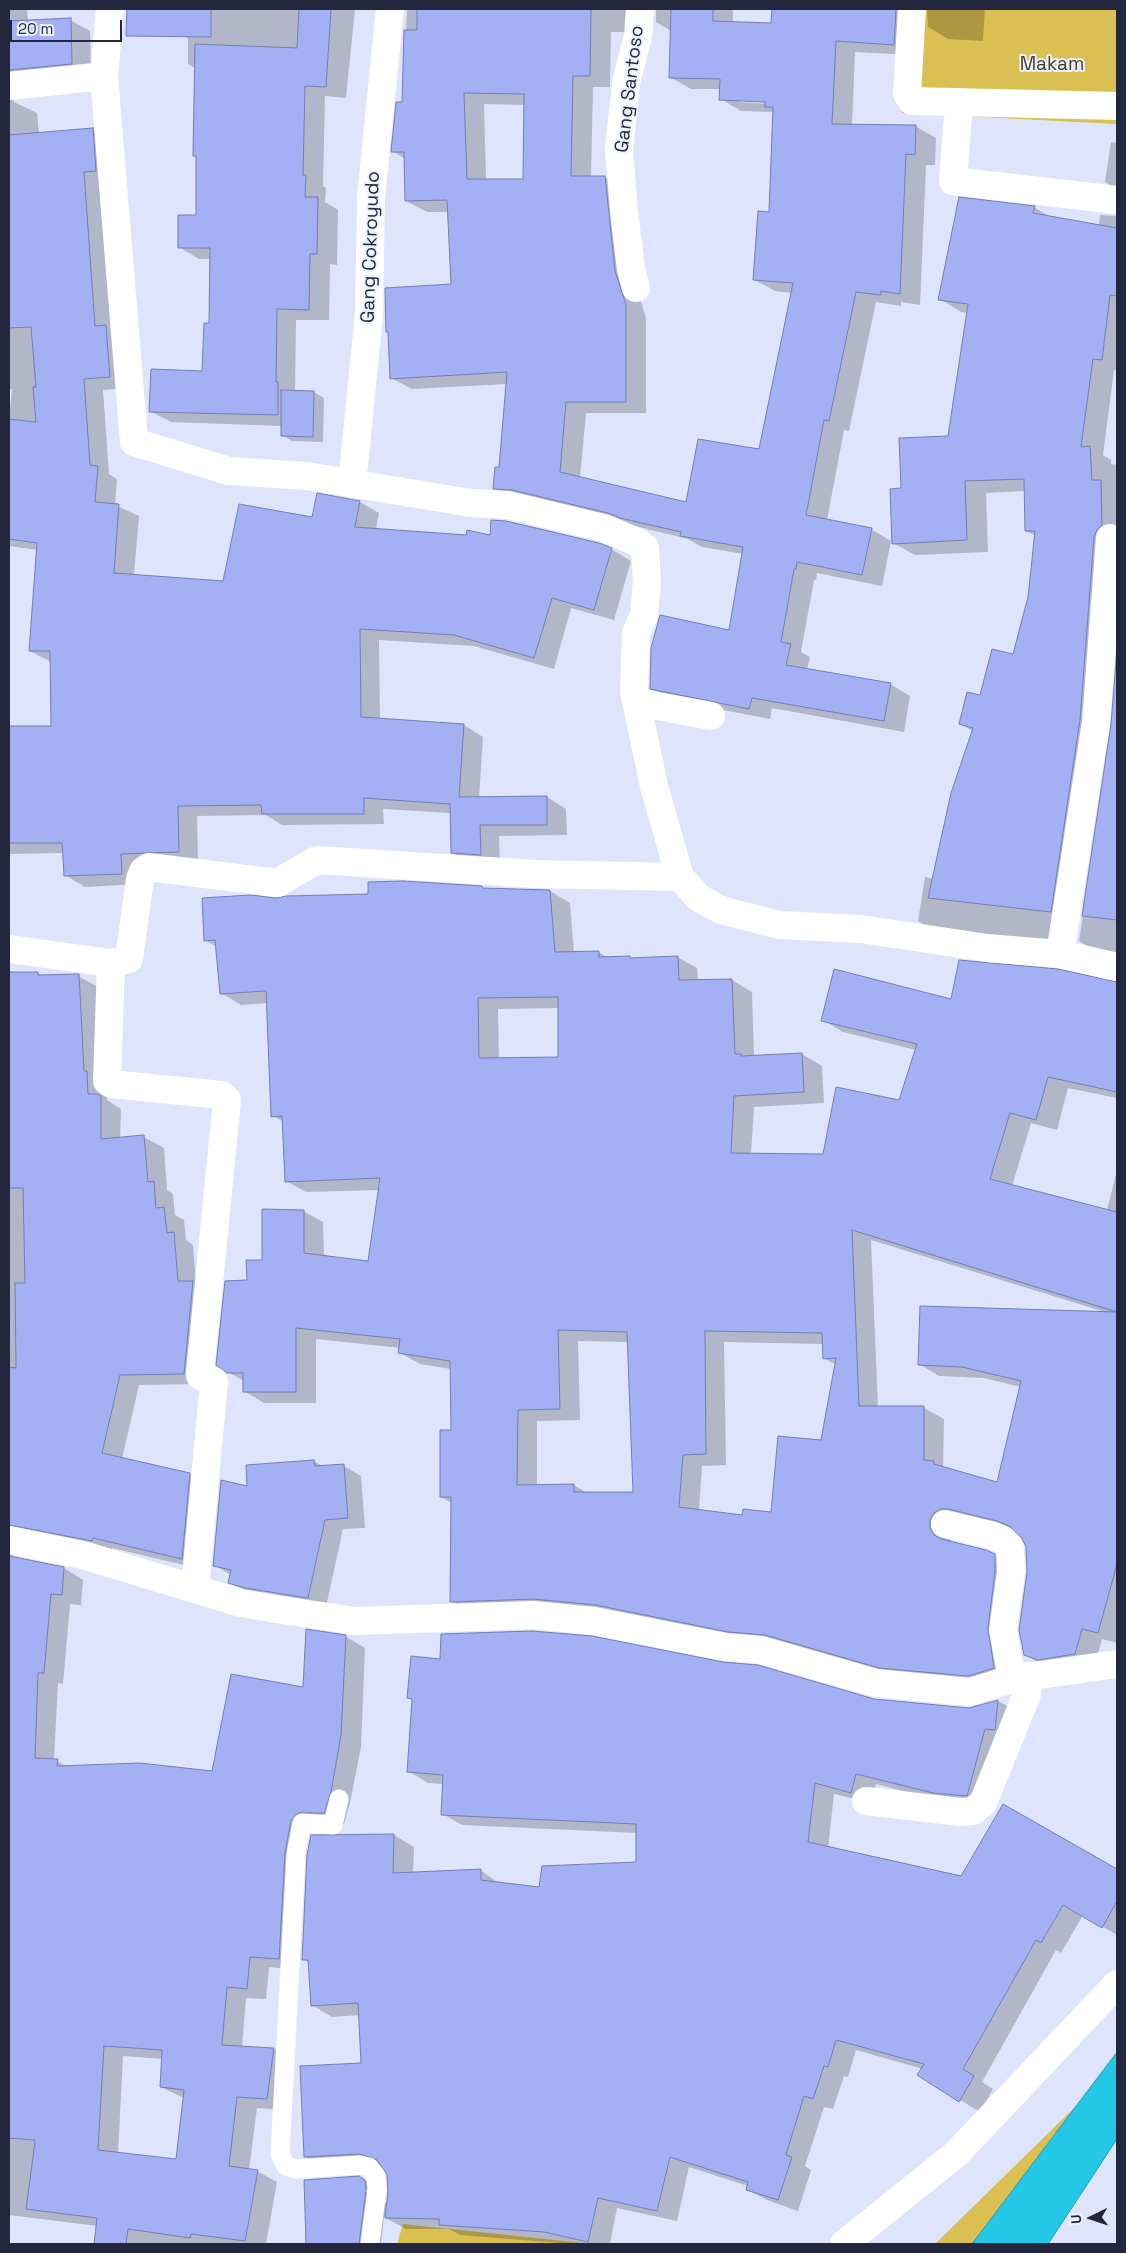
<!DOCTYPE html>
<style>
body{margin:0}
#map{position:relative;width:1126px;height:2253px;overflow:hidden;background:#dee4fc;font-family:"Space Grotesk",sans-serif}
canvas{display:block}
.frame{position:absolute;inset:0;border:10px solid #23273e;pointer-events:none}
.north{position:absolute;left:1066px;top:2193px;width:50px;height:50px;-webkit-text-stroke:4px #eef1fe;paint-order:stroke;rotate:266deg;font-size:14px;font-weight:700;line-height:20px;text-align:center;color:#23273e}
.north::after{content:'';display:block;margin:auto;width:18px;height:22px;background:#23273e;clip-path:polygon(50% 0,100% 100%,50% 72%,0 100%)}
.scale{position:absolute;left:10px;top:20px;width:112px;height:22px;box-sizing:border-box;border:2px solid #23273e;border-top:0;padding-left:6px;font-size:15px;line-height:18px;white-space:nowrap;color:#23273e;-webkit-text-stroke:4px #eef1fe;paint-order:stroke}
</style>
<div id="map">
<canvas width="1126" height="2253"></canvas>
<div class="frame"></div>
<div class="north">U</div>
<div class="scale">20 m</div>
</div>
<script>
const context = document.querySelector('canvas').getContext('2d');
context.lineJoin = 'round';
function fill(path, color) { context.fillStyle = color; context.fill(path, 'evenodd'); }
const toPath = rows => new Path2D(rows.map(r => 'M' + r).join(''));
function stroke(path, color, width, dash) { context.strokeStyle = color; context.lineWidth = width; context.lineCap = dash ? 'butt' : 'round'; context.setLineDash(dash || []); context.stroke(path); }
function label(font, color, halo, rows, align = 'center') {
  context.font = font + ' "Space Grotesk",sans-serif'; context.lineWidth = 4; context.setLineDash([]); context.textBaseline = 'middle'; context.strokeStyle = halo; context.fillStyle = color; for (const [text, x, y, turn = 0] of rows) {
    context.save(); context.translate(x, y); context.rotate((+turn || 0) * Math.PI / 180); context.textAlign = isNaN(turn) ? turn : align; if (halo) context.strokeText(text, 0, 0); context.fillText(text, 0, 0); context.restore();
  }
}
fill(toPath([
 [907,9,1117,9,1117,124,902,113],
 [1078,2104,972,2244,935,2244],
 [403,2224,592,2244,397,2244]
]), '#dabf53');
const water = toPath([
 [1117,2052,1117,2139,1048,2244,972,2244,1117,2052]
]);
fill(water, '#24c8e7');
stroke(water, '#2498b4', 1);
fill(toPath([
 [9,9,27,9,28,21,70,20,90,31,91,74,13,99,14,102,37,113,39,134,92,129,112,141,129,388,103,390,109,474,117,479,115,505,139,516,134,575,224,582,313,519,360,502,379,513,376,529,491,537,611,549,631,561,614,620,571,608,554,669,474,646,379,640,380,720,464,725,483,737,479,798,547,797,566,809,567,835,499,836,500,865,472,864,452,852,451,813,383,809,384,824,282,825,266,815,197,816,198,863,141,884,85,887,65,875,64,853,9,854,9,729,52,727,51,662,30,651,38,550,9,546,9,419,12,389,9,389],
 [184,9,355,9,346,98,325,96,323,186,326,188,325,202,338,210,337,265,330,264,329,320,296,320,295,392,314,392,324,398,323,442,292,441,282,435,282,426,171,422,150,411,204,372,210,325,211,259,199,259,179,247,197,216,198,157,194,155,196,69,188,64,188,39,184,36],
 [407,9,651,9,643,32,611,32,610,87,593,87,591,177,605,177,625,189,635,283,646,318,646,413,586,413,580,478,687,503,760,450,793,293,775,291,755,280,770,213,774,112,741,111,721,99,721,89,691,89,670,77,671,31,656,22,656,9,733,9,733,23,772,24,773,9,922,9,914,55,855,52,852,125,915,126,936,138,935,165,926,165,920,305,901,302,901,306,876,302,849,431,844,430,827,520,871,529,891,541,882,586,817,573,816,580,814,580,801,652,810,657,807,670,890,684,910,696,904,732,772,708,770,719,671,700,651,688,730,632,743,554,702,547,688,539,533,501,515,499,495,488,500,469,507,384,412,389,391,378,452,285,449,212,427,212,406,201,405,159,393,151,403,103],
 [740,100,771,101,771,104,740,102],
 [484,104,525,105,524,180,486,180],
 [927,9,985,9,983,41,948,39,928,27],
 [1111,142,1117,143,1117,189,1105,182],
 [1034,207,1052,218,1099,226,1100,215,1117,216,1117,370,1114,370,1103,455,1111,460,1111,464,1117,465,1117,544,1068,949,939,933,918,921,925,877,934,879,974,732,960,724,1014,656,1029,597,1036,536,1026,531,1025,491,986,493,988,552,915,555,893,543,902,489,949,437,968,313,961,312,940,299],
 [1117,665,1117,957,1100,954,1079,941,1113,723],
 [482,888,485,890,550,891,570,903,574,953,599,952,608,958,629,957,633,959,677,957,697,968,698,981,732,980,752,992,754,1056,802,1054,822,1066,824,1103,754,1107,751,1154,824,1155,900,1101,916,1050,843,1032,823,1020,952,1000,1117,983,1117,1098,1068,1088,1057,1130,1031,1123,1012,1186,1107,1210,1117,1170,1117,1643,1102,1639,1095,1665,1045,1666,1025,1655,1028,1572,1027,1547,1023,1538,1016,1531,969,1520,950,1532,951,1543,994,1555,1014,1567,1014,1679,989,1687,471,1613,451,1601,452,1503,441,1497,452,1432,451,1369,420,1364,400,1353,401,1348,316,1339,316,1403,264,1403,244,1391,244,1381,228,1372,248,1282,303,1211,323,1222,324,1256,369,1262,380,1190,306,1192,286,1181,284,1122,273,1116,267,1003,241,1005,221,993,217,947,205,940,275,900],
 [559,1008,559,1058,499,1059,498,1009],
 [871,1240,1105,1312,919,1364,939,1376,984,1378,1021,1387,998,1484,943,1468,944,1419,924,1408,878,1407],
 [578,1341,628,1342,634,1494,587,1493,574,1485,537,1486,537,1421,580,1420],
 [724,1342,824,1344,824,1358,836,1365,822,1441,773,1514,743,1517,699,1511,702,1466,726,1465],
 [38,973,43,976,78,976,98,987,107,1100,121,1109,120,1139,144,1137,164,1148,167,1190,173,1194,175,1215,184,1220,186,1240,193,1245,204,1384,139,1385,122,1459,189,1474,209,1486,201,1569,112,1548,112,1552,13,1548,14,1558,64,1568,83,1580,81,1605,70,1604,63,1684,58,1683,54,1760,69,1767,214,1773,304,1688,345,1636,365,1648,361,1747,350,1803,344,1824,318,1823,310,1832,304,1865,298,1970,269,1967,266,1999,246,1998,242,2047,274,2049,294,2060,287,2110,257,2108,249,2170,257,2171,277,2182,266,2244,95,2244,97,2226,9,2215,9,974],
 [123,2056,163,2059,161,2087,184,2098,178,2161,118,2154],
 [314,1461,324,1467,344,1466,361,1476,365,1528,343,1529,326,1607,247,1592,229,1582,231,1575,214,1565,249,1488],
 [408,1697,874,1700,969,1709,998,1701,1018,1712,987,1806,954,1804,876,1784,871,1803,834,1794,828,1848,961,1878,1003,1806,1117,1871,1117,1935,1083,1915,1061,1953,1056,1950,982,2082,993,2089,980,2112,919,2075,923,2069,856,2050,848,2077,844,2076,833,2109,824,2107,805,2166,811,2170,798,2211,767,2200,747,2189,748,2186,689,2167,677,2221,617,2208,610,2244,573,2244,460,2235,449,2229,406,2229,384,2217,381,2244,308,2244,306,2181,362,2178,383,2191,386,2200,366,2189,365,2191,386,2203,387,2206,388,2175,381,2165,325,2168,305,2157,362,2064,360,2015,332,2017,312,2005,309,1963,303,1959,394,1835,414,1847,413,1873,480,1870,500,1884,540,1889,637,1864,637,1833,462,1825,443,1814,444,1784,428,1783,408,1771,413,1700]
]), '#0003');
const building = toPath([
 [127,9,211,9,211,37,126,36,127,9],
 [299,9,331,9,326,87,305,86,303,175,306,175,305,197,318,197,317,254,310,254,309,310,277,309,276,382,278,382,278,415,149,412,151,369,202,371,204,323,209,323,210,248,178,248,178,215,196,215,196,156,193,156,195,44,297,48,299,9],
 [417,9,591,9,590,76,573,76,571,176,605,176,615,271,626,305,626,402,566,402,560,472,686,502,698,439,759,449,793,283,753,280,758,211,769,212,773,107,765,107,765,102,719,100,720,79,669,78,671,9,713,9,713,21,771,23,772,9,896,9,894,45,836,41,832,124,916,125,915,155,906,154,900,294,881,291,881,295,856,292,829,421,824,420,806,515,872,528,862,575,797,562,796,569,794,569,781,642,791,644,786,665,891,683,884,721,752,698,749,709,650,689,651,648,660,615,729,630,743,547,680,536,681,532,620,518,608,513,512,490,493,489,495,467,499,467,507,372,390,379,388,332,386,332,385,288,451,284,447,200,405,201,404,152,391,152,396,102,402,102,404,30,417,30,417,9],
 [464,93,524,94,523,179,467,179,464,93],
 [71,18,72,64,9,70,9,21,71,18],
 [93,128,96,171,84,172,95,326,106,325,110,377,84,379,90,465,98,466,95,502,119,504,114,573,223,581,239,504,312,517,317,493,360,501,355,527,466,535,467,530,490,535,491,520,506,521,599,543,612,548,594,610,552,598,534,658,454,635,360,629,361,717,464,724,459,797,547,796,547,825,480,825,481,855,451,853,450,804,364,798,364,814,262,814,261,805,178,806,179,852,121,854,122,874,64,876,62,843,9,843,9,726,51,726,50,651,29,651,37,543,9,539,9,419,36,422,33,387,36,387,31,327,9,328,9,135,93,128],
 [959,197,1035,206,1033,213,1117,228,1117,296,1110,295,1102,360,1093,359,1081,447,1090,446,1092,480,1101,480,1102,525,1097,530,1094,537,1080,720,1051,912,928,898,951,793,973,728,959,724,967,692,980,695,992,649,1013,654,1028,597,1035,531,1025,531,1024,479,965,481,967,540,892,544,890,489,901,488,899,438,948,436,968,304,938,300,959,197],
 [281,390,314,391,313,437,281,436,281,390],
 [1117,649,1117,920,1082,916,1111,724,1117,649],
 [403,881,482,886,482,888,550,890,555,952,599,951,599,957,630,956,630,958,678,956,679,980,732,979,735,1054,741,1054,741,1056,802,1053,804,1092,734,1096,731,1153,823,1154,836,1087,899,1100,917,1044,821,1021,834,969,951,999,959,960,1058,969,1117,982,1117,1092,1048,1077,1036,1120,1010,1113,990,1179,1117,1212,1117,1312,852,1230,859,1406,924,1406,924,1460,934,1461,934,1464,997,1482,1021,1381,962,1367,918,1365,920,1306,1117,1312,1117,1564,1098,1633,1082,1629,1075,1654,1038,1660,1024,1655,1019,1630,1027,1572,1026,1547,1022,1538,1009,1526,997,1521,948,1509,940,1509,934,1513,930,1520,930,1528,934,1535,941,1539,986,1550,995,1554,995,1571,988,1628,994,1668,968,1676,879,1668,765,1635,728,1632,596,1605,533,1599,450,1602,451,1497,440,1497,440,1430,451,1430,450,1361,398,1353,400,1339,296,1328,296,1392,243,1392,243,1373,227,1373,216,1365,225,1281,247,1280,246,1260,262,1260,262,1209,304,1210,304,1253,368,1261,380,1178,285,1182,282,1116,271,1117,266,991,220,994,215,940,204,941,202,898,251,895,275,898,287,896,368,894,368,882,403,881],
 [558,997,558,1057,479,1058,478,998,558,997],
 [558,1330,627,1332,633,1492,574,1492,574,1484,517,1485,518,1410,560,1409,558,1330],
 [705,1331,822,1333,823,1359,836,1358,821,1440,778,1436,771,1512,743,1509,742,1515,679,1507,683,1455,706,1454,705,1331],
 [9,972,38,972,38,975,79,974,84,1071,87,1071,88,1094,98,1094,101,1096,101,1139,144,1135,148,1182,154,1181,156,1208,164,1207,167,1233,174,1232,178,1281,193,1281,184,1374,120,1375,102,1453,190,1473,182,1559,93,1538,92,1541,9,1525,9,1367,16,1368,15,1283,25,1283,23,1188,9,1188,9,972],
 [314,1460,315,1466,344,1464,348,1518,325,1520,308,1598,245,1588,228,1583,231,1570,213,1566,221,1480,247,1486,246,1465,314,1460],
 [9,1556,64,1567,62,1595,51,1594,44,1673,38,1673,35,1758,58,1759,57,1766,140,1763,212,1771,231,1674,303,1687,306,1629,346,1635,341,1735,331,1792,324,1813,298,1813,291,1821,285,1853,279,1959,250,1957,247,1989,227,1987,222,2045,274,2048,267,2099,237,2097,229,2166,258,2170,245,2241,191,2234,190,2238,128,2229,126,2244,94,2244,97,2218,26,2209,35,2142,34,2140,9,2138,9,1556],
 [104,2046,162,2050,160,2087,184,2090,176,2159,98,2150,104,2046],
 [532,1631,592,1636,723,1662,758,1665,874,1699,969,1708,998,1700,995,1730,985,1729,967,1796,933,1793,856,1774,851,1793,815,1783,808,1842,961,1876,1003,1804,1117,1869,1117,1901,1102,1928,1063,1905,1041,1943,1036,1940,963,2069,974,2076,959,2102,917,2075,924,2064,836,2040,828,2067,824,2066,813,2099,804,2096,786,2155,792,2157,778,2200,746,2190,748,2182,670,2157,657,2211,598,2198,588,2242,544,2232,439,2225,439,2219,385,2218,388,2191,387,2175,377,2160,360,2154,304,2157,300,2066,361,2063,358,2003,311,2006,308,1960,302,1960,307,1855,311,1835,394,1834,393,1873,481,1869,481,1880,539,1887,542,1866,636,1862,636,1824,441,1815,443,1775,407,1772,412,1699,407,1698,411,1656,440,1659,441,1634,532,1631],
 [359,2176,365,2180,366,2190,359,2244,306,2244,304,2180,359,2176]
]);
fill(building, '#a3b0f3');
stroke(building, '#727db3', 1);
stroke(toPath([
 [339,1799,333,1825,302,1823,296,1854,280,2154,286,2166,296,2169,360,2165,369,2167,376,2176,377,2190,370,2244]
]), '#fff', 19);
stroke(toPath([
 [110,9,104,76,134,442,229,471,307,476,471,503,508,505,604,528,637,542,645,548,647,581,644,615,636,633,634,691,654,786,680,877,699,898,721,910,779,925,861,929,987,948,1060,954,1117,967],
 [912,9,907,94,912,101,1117,106],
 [9,86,104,76],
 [959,102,953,181,1117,200],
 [636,288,631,269,624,212,619,149,626,83,638,36,640,9],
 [352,484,369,314,371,197,390,9],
 [636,702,711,716],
 [9,949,111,963,129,959,140,879,143,871,149,867,277,883,317,860,535,874,680,877],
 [1060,954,1096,722,1110,538],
 [111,963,107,1081,111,1084,222,1095,227,1100,200,1373,200,1376,214,1381,195,1588],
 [945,1524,991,1535,1003,1540,1010,1548,1011,1572,1003,1630,1012,1679],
 [9,1540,83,1555,241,1603,295,1612,356,1621,533,1615,594,1621,726,1647,761,1650,876,1683,970,1692,1012,1679,1117,1664],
 [866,1801,960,1812,973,1811,983,1803,1027,1694,1028,1676],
 [844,2244,956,2154,1117,1984]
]), '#fff', 28);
label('19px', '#443d26', '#eef1fe', [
 ["Makam",1052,65]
]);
label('19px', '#23273e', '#eef1fe', [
 ["Gang Santoso",630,89,-83],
 ["Gang Cokroyudo",371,247,-88]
]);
</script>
